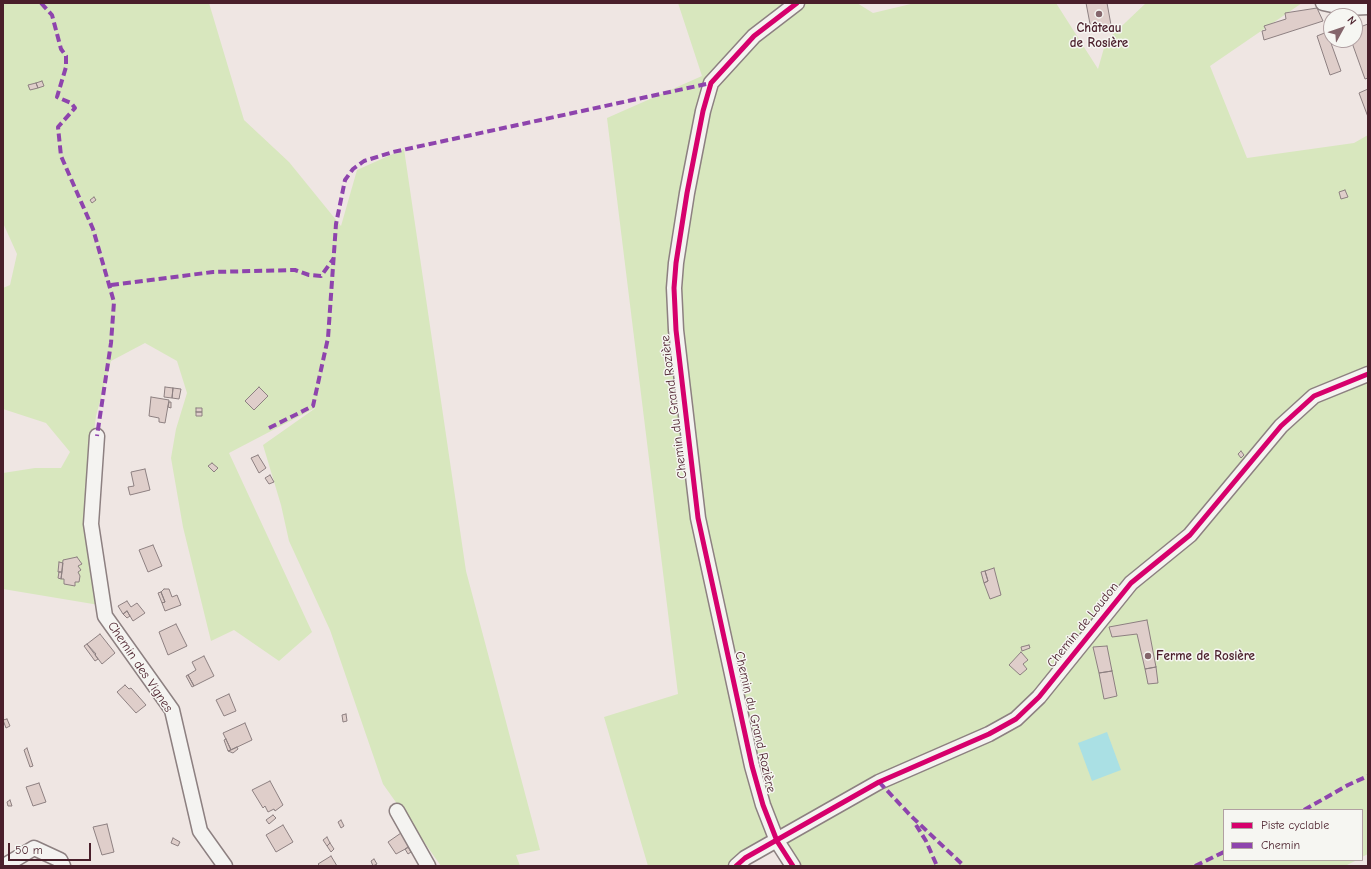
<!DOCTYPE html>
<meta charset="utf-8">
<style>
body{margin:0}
#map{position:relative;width:1371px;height:869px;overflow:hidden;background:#efe6e3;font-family:"Comic Neue",sans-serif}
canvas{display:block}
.frame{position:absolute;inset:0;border:4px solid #4a1f2b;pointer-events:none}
.legend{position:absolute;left:1223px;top:809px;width:140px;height:52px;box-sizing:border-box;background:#f6f6f2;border:1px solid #b1a0a2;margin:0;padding:5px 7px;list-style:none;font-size:12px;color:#4a1f2b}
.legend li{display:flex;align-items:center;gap:8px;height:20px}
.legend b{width:20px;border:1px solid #b1a0a2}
.north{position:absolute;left:1323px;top:8px;width:40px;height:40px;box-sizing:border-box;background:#f6f6f2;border:1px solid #b1a0a2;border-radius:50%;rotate:50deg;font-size:11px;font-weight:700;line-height:16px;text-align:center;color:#4a1f2b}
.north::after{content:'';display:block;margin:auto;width:14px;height:18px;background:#84656b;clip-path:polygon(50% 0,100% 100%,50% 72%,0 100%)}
.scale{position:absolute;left:8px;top:843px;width:83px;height:18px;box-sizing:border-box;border:2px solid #4a1f2b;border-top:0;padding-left:5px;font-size:12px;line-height:14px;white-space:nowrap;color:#4a1f2b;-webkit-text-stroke:3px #f6f6f2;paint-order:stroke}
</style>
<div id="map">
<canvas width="1371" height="869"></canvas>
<div class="frame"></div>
<ul class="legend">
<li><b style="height:5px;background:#d6006c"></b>Piste cyclable</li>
<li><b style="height:5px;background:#8e44ad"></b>Chemin</li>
</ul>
<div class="north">N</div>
<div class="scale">50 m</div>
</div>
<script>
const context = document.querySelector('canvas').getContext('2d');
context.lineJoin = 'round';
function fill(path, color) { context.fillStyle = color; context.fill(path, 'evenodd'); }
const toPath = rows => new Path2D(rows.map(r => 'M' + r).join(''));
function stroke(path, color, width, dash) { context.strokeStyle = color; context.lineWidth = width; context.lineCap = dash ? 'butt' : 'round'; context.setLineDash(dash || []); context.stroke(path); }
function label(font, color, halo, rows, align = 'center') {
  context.font = font + ' "Comic Neue",sans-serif'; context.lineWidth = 3; context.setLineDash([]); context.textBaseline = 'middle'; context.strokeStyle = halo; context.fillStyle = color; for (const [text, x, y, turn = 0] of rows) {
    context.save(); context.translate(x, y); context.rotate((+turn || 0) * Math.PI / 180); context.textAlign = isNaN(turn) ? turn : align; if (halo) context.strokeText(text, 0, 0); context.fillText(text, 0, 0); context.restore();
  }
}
fill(toPath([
 [3,3,209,3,244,120,289,162,341,226,357,170,404,149,466,571,540,850,516,855,520,866,441,866,383,784,330,630,289,541,281,505,263,445,317,407,229,453,312,632,279,661,234,630,211,641,183,527,171,458,176,429,187,393,177,361,145,343,111,361,96,416,85,504,99,605,3,589,3,473,35,468,61,468,70,452,46,423,3,409,3,288,10,285,17,254,3,223],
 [678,3,857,3,873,13,915,3,1056,3,1098,69,1106,41,1146,3,1302,3,1210,66,1247,158,1354,143,1368,135,1368,854,1362,857,1362,810,1224,810,1224,860,1357,860,1345,866,795,866,785,851,758,852,741,866,648,866,604,717,678,694,607,118,702,76]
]), '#d8e7be');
fill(toPath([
 [1107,732,1121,770,1092,781,1078,743]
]), '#aae0e4');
const building = toPath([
 [1086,3,1107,3,1111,25,1091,29,1086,3],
 [1317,8,1323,21,1264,40,1262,31,1266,30,1264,26,1286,19,1285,13,1317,8],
 [1368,24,1368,78,1365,79,1351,40,1355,40,1355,29,1368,24],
 [1327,32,1341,71,1330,75,1317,36,1327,32],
 [42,81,44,86,38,88,36,83,42,81],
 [36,83,38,88,30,90,28,85,36,83],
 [1368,89,1368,117,1359,93,1368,89],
 [1345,190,1348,197,1341,199,1339,192,1345,190],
 [94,197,96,200,92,203,90,200,94,197],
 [165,387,173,388,172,398,164,397,165,387],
 [259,387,268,396,254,410,245,401,259,387],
 [173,388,181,389,179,399,172,398,173,388],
 [151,397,169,400,165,423,159,422,159,418,149,416,151,397],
 [169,402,171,402,171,408,168,407,169,402],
 [196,408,202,408,202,412,196,412,196,408],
 [196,412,202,412,202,416,196,416,196,412],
 [1241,451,1244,455,1241,458,1238,454,1241,451],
 [258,455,266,468,259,473,251,458,258,455],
 [212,463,218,468,214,472,208,466,212,463],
 [145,469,150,490,130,495,128,487,134,486,131,472,145,469],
 [270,475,274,482,269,484,265,478,270,475],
 [153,545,162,566,148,572,139,550,153,545],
 [77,557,82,564,78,566,81,570,78,572,80,576,79,582,75,582,75,586,64,584,64,579,61,579,63,560,77,557],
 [59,562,63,563,62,572,58,572,59,562],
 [994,568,1001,595,990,599,984,583,988,581,985,571,994,568],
 [985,571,988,581,984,583,981,572,985,571],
 [59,572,62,572,61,579,58,578,59,572],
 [164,589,169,589,172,597,177,595,181,605,165,611,162,603,165,602,161,592,164,589],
 [161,592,165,602,162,603,158,593,161,592],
 [127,601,131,607,137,603,145,613,133,621,127,611,123,614,118,606,127,601],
 [127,611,130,616,127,618,123,614,127,611],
 [1147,620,1156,667,1145,669,1137,634,1112,637,1109,627,1147,620],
 [176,624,187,646,168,655,159,632,176,624],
 [100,634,115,653,102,664,87,644,100,634],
 [87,644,96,654,95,655,98,659,95,661,84,646,87,644],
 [1029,645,1030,648,1022,651,1021,647,1029,645],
 [1107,646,1112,671,1099,673,1093,647,1107,646],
 [1021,652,1028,660,1023,664,1027,669,1020,675,1009,665,1021,652],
 [204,656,214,676,194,686,188,675,196,670,192,662,204,656],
 [1156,667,1158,683,1148,684,1145,669,1156,667],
 [1112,671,1117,696,1104,699,1099,673,1112,671],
 [188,675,194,686,192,687,186,676,188,675],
 [125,685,129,689,131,688,146,705,136,713,117,692,125,685],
 [229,694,236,711,224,716,216,700,229,694],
 [346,714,347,721,343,722,342,715,346,714],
 [7,719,10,726,6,728,3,720,7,719],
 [245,723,252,740,231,750,223,733,245,723],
 [226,739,231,750,228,751,224,740,226,739],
 [237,747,238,749,233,753,228,751,237,747],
 [27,748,33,766,30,767,24,750,27,748],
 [270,781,283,805,275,811,274,809,268,812,265,806,263,808,252,790,270,781],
 [39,783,46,802,33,806,26,787,39,783],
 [10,800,12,806,8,806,7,802,10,800],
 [273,815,276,818,269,824,266,820,273,815],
 [341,820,344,826,341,828,338,822,341,820],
 [107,824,114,852,102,855,93,827,107,824],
 [283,825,293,842,276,852,266,835,283,825],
 [401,833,409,847,396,854,388,842,401,833],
 [327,837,330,843,327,846,323,840,327,837],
 [173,838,180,842,178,846,171,843,173,838],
 [330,843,334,849,331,852,327,846,330,843],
 [408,847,411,852,408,854,405,849,408,847],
 [331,856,337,866,320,866,318,864,331,856],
 [374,859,377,864,373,866,371,861,374,859]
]);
fill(building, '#dfceca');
stroke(building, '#8d8081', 1);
const minor = toPath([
 [1323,3,1346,8,1368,7],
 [97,436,91,524,105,616,172,710,200,831,225,866],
 [397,811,428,866],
 [4,866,34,848,60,860,63,866],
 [736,866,745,858,879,782,989,734,1016,719,1039,697,1131,583,1190,535,1281,426,1314,396,1368,374],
 [793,866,777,841,763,805,752,766,698,518,676,330,674,288,676,263,687,193,703,111,711,83,754,36,797,3]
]);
stroke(minor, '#8d8081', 17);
stroke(minor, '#f4f3f1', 14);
stroke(toPath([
 [41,3,52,15,61,49,66,56,66,67,57,97,71,103,75,108,58,127,61,156,93,229,114,302,111,343,97,436],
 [111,285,213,272,295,270,309,275,321,276,334,258],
 [269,428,313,406,328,338,336,224,345,180,353,169,364,161,393,152,711,83],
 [879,782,911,816,964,866],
 [1304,810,1348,785,1368,776],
 [916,825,926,841,937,866],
 [1195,866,1224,852]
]), '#8e44ad', 4, [8, 4]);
stroke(toPath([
 [736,866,745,858,879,782,989,734,1016,719,1039,697,1131,583,1190,535,1281,426,1314,396,1368,374],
 [793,866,777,841,763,805,752,766,698,518,676,330,674,288,676,263,687,193,703,111,711,83,754,36,797,3]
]), '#d6006c', 5);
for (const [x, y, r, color] of [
 [1099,14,4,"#84656b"],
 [1148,656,4,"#84656b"]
]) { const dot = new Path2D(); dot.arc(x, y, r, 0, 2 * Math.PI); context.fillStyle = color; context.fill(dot); stroke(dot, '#f6f6f2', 1.5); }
label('bold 13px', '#4a1f2b', '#f6f6f2', [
 ["Château",1099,28],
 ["de Rosière",1099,43],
 ["Ferme de Rosière",1156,656,"left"]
]);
label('13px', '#4a1f2b', '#f6f6f2', [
 ["Chemin du Grand Rozière",674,407,-97],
 ["Chemin de Loudon",1083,625,-51],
 ["Chemin des Vignes",140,667,56],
 ["Chemin du Grand Rozière",755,722,77]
]);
</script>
